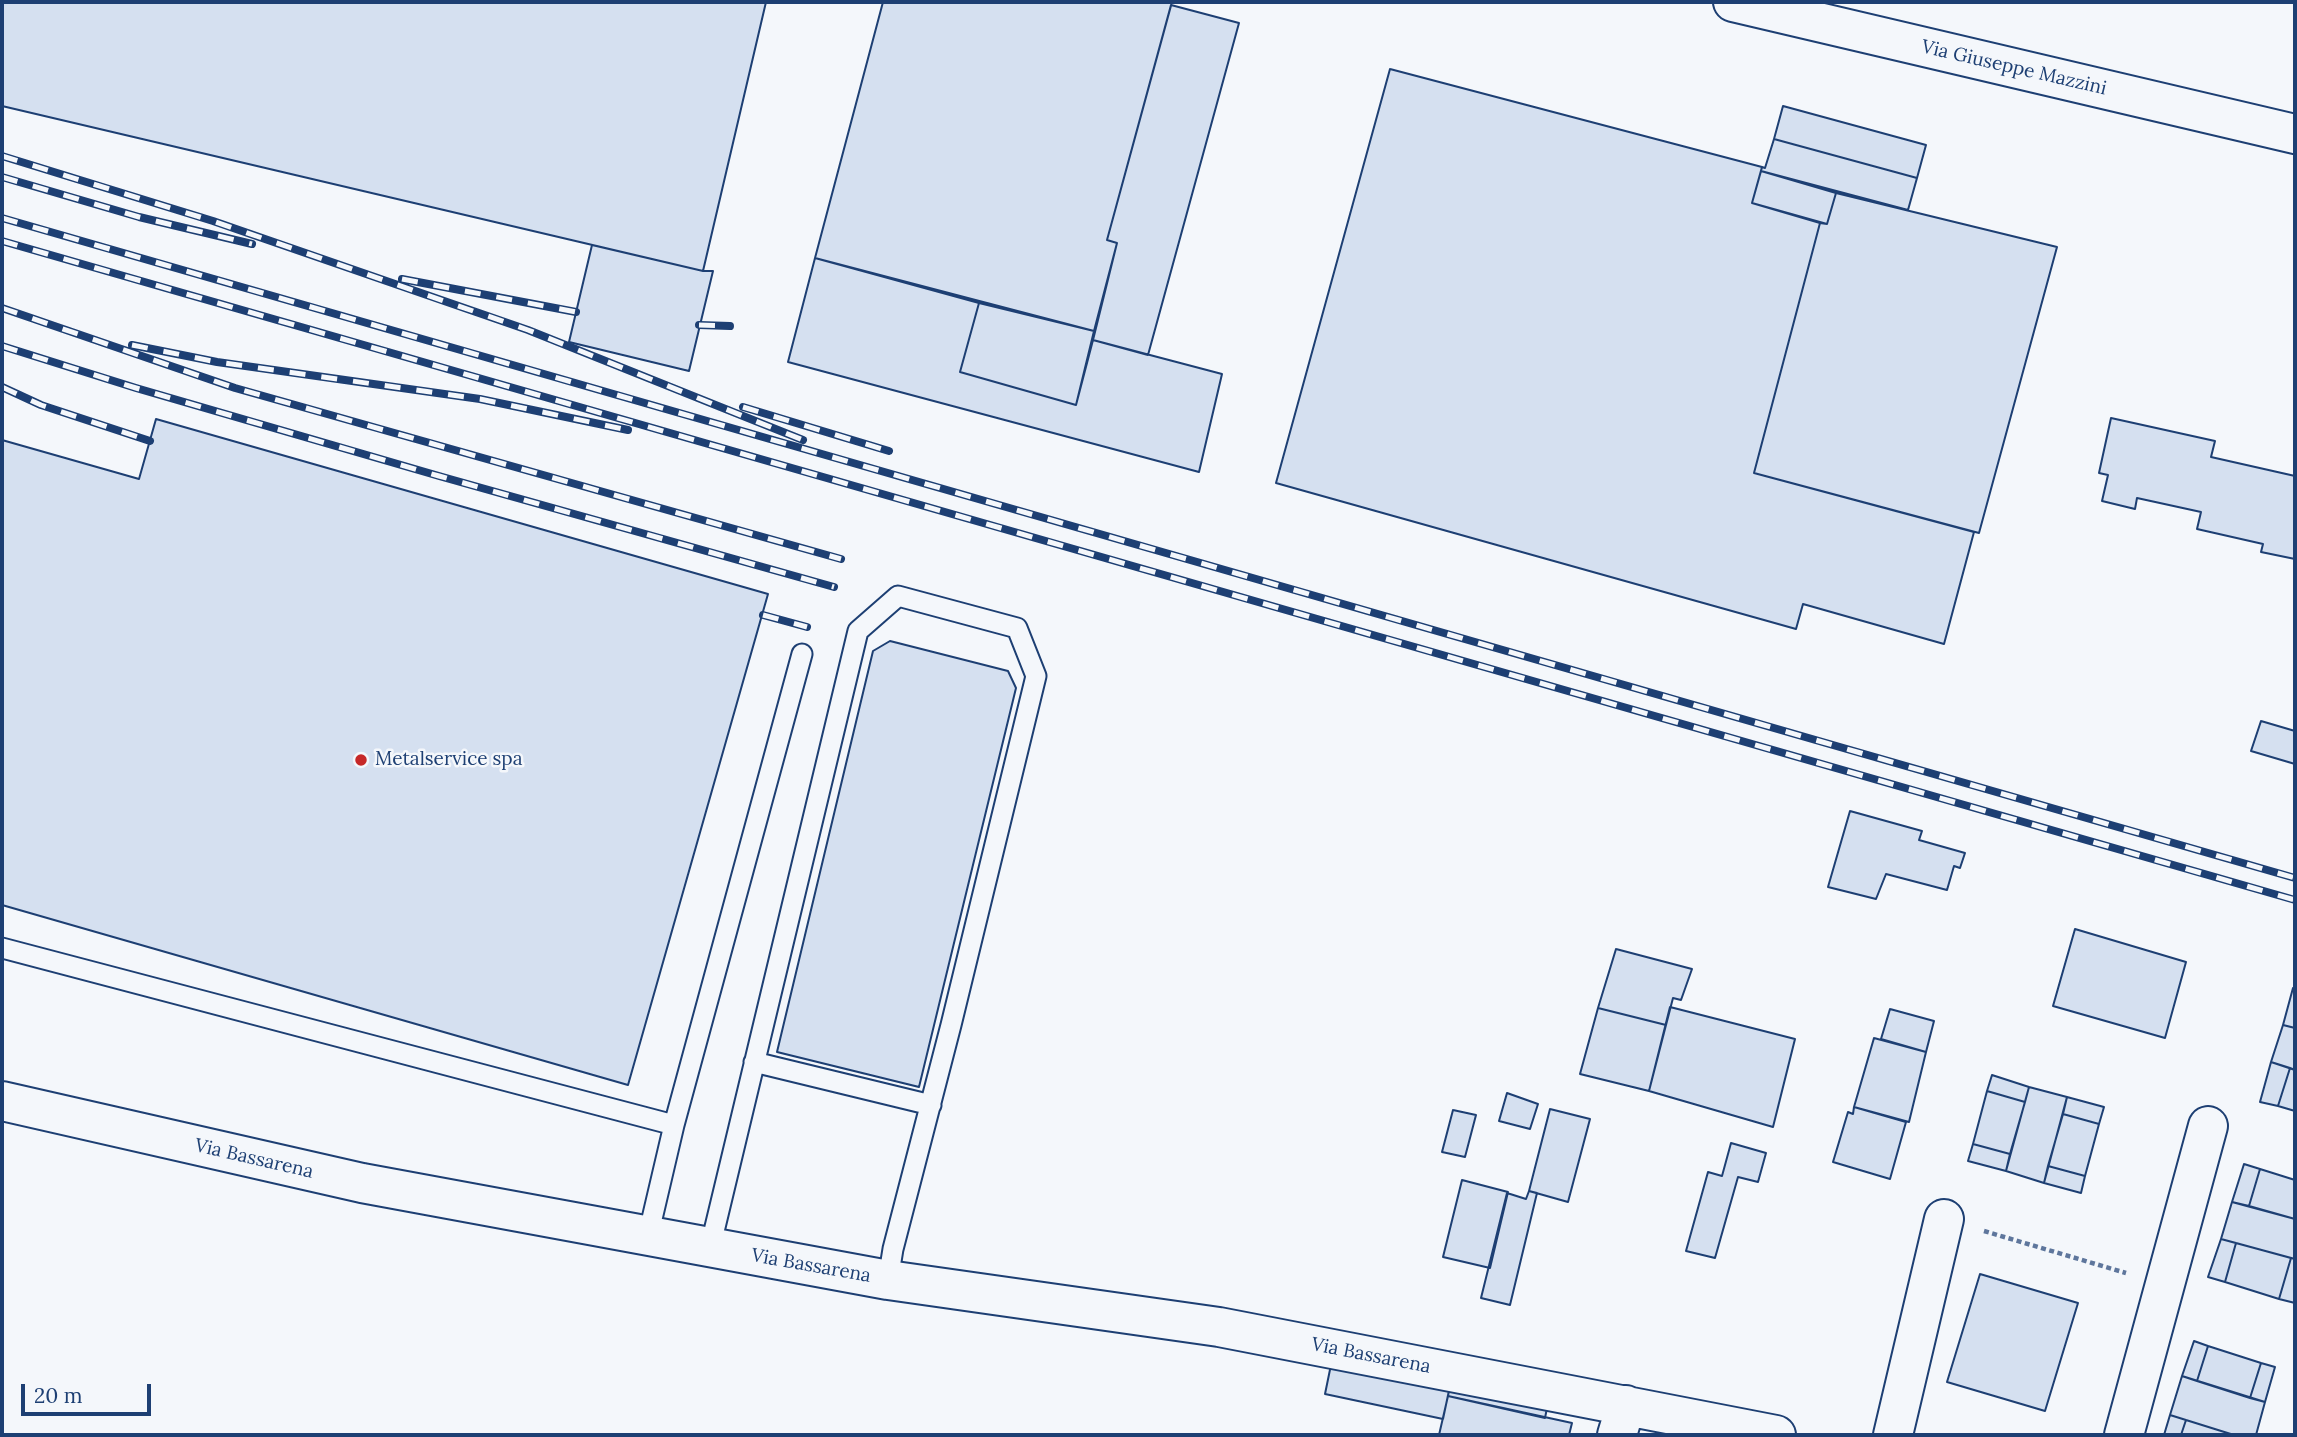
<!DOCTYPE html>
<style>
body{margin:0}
#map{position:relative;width:2297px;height:1437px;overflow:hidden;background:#f4f7fb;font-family:Lora,serif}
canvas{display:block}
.frame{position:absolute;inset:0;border:4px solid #1d3f73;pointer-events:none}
.scale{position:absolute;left:21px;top:1384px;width:130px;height:32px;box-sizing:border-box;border:4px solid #1d3f73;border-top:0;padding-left:9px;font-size:21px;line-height:24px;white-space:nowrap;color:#1d3f73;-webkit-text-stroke:5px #f4f7fb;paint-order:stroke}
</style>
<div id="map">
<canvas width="2297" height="1437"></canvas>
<div class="frame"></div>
<div class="scale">20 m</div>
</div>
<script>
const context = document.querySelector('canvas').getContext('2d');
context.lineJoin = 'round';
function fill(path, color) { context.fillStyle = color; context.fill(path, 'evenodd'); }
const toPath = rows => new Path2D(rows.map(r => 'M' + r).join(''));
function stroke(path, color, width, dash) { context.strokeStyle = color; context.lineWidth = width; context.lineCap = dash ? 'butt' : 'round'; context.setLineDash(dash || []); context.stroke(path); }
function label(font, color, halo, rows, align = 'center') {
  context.font = font + ' Lora,serif'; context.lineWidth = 5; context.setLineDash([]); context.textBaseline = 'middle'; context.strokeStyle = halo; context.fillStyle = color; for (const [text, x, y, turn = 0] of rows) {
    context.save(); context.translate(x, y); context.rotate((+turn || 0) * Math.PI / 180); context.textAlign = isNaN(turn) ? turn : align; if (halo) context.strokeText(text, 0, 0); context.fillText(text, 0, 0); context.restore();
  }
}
const building = toPath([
 [2,2,766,2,703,271,2,106,2,2],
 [883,2,1172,2,1107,240,1117,243,1094,331,815,258,883,2],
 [1171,5,1239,23,1148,355,1093,340,1117,243,1107,240,1171,5],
 [1390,69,1762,167,1752,203,1820,223,1754,473,1974,532,1944,644,1803,604,1796,629,1276,483,1390,69],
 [1783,106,1926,145,1917,178,1774,139,1783,106],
 [1774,139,1917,178,1908,210,1761,171,1762,167,1765,168,1774,139],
 [1761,171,1836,193,1827,224,1752,203,1761,171],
 [1836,193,2057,247,1979,533,1754,473,1820,223,1827,224,1836,193],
 [592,245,703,271,713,271,689,371,569,342,592,245],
 [815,258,979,303,960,372,1076,405,1093,340,1222,374,1199,472,788,362,815,258],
 [979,303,1094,331,1076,405,960,372,979,303],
 [2111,418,2215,441,2211,457,2295,476,2295,559,2261,552,2263,544,2197,529,2201,512,2137,498,2135,509,2102,501,2108,475,2099,473,2111,418],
 [156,419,768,594,628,1085,2,905,2,440,139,479,156,419],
 [890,641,1008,671,1016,688,919,1087,777,1052,873,651,890,641],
 [2261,721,2295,731,2295,764,2251,751,2261,721],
 [1850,811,1922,831,1919,840,1965,853,1960,868,1954,866,1947,890,1886,874,1876,899,1828,887,1850,811],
 [2075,929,2186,962,2165,1038,2053,1006,2075,929],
 [1616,949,1692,969,1681,1000,1673,998,1666,1025,1598,1008,1616,949],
 [2293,988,2295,989,2295,1028,2283,1025,2293,988],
 [1670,1007,1795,1039,1773,1127,1649,1091,1670,1007],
 [1598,1008,1666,1025,1649,1091,1580,1074,1598,1008],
 [1890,1009,1934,1021,1926,1052,1881,1039,1890,1009],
 [2283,1025,2295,1028,2295,1070,2271,1062,2283,1025],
 [1874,1038,1926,1052,1909,1122,1854,1107,1874,1038],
 [2271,1062,2290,1068,2278,1106,2260,1102,2271,1062],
 [2290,1068,2295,1070,2295,1111,2278,1106,2290,1068],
 [1992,1075,2029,1087,2025,1102,1987,1091,1992,1075],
 [2029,1087,2067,1097,2044,1183,2006,1171,2029,1087],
 [1987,1091,2025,1102,2010,1154,1973,1144,1987,1091],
 [1507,1093,1538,1104,1530,1129,1499,1121,1507,1093],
 [2067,1097,2104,1107,2099,1124,2063,1114,2067,1097],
 [1854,1107,1906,1122,1890,1179,1833,1162,1848,1112,1853,1114,1854,1107],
 [1550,1109,1590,1119,1568,1202,1529,1191,1550,1109],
 [1453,1110,1476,1115,1465,1157,1442,1152,1453,1110],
 [2063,1114,2099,1124,2085,1176,2048,1166,2063,1114],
 [1731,1143,1766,1153,1758,1182,1738,1177,1715,1258,1686,1251,1708,1172,1722,1176,1731,1143],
 [1973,1144,2010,1154,2006,1171,1968,1161,1973,1144],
 [2244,1164,2260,1169,2249,1206,2232,1202,2244,1164],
 [2048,1166,2085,1176,2081,1193,2044,1183,2048,1166],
 [2260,1169,2295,1180,2295,1219,2249,1206,2260,1169],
 [1462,1180,1508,1192,1490,1268,1443,1257,1462,1180],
 [1529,1191,1537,1193,1510,1305,1481,1298,1507,1193,1526,1199,1529,1191],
 [2232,1202,2295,1219,2295,1259,2221,1239,2232,1202],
 [2221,1239,2236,1243,2225,1282,2208,1277,2221,1239],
 [2236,1243,2291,1258,2279,1299,2225,1282,2236,1243],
 [2291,1258,2295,1259,2295,1303,2279,1299,2291,1258],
 [1980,1274,2078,1303,2045,1411,1947,1382,1980,1274],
 [2194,1341,2208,1346,2197,1381,2182,1376,2194,1341],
 [2208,1346,2261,1363,2250,1398,2197,1381,2208,1346],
 [1333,1355,1451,1381,1443,1419,1325,1394,1333,1355],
 [2261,1363,2275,1367,2265,1402,2250,1398,2261,1363],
 [2182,1376,2265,1402,2256,1435,2234,1435,2170,1415,2182,1376],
 [1451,1381,1548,1403,1545,1418,1448,1396,1451,1381],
 [1448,1396,1572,1423,1569,1435,1439,1435,1448,1396],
 [2170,1415,2186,1420,2181,1435,2164,1435,2170,1415],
 [2186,1420,2234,1435,2181,1435,2186,1420]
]);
fill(building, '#d5e0f0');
stroke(building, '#1d3f73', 2);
const service = toPath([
 [2,948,674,1125],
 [754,1062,931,1105],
 [648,1236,674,1125,802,654],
 [710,1248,858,631,898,596,1017,628,1036,676,951,1025,893,1249,888,1280]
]);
const minor = toPath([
 [1733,2,2295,134],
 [2,1101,362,1183,888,1280,1219,1327,1776,1435],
 [1617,1435,1626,1405],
 [1893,1435,1944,1219],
 [2124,1435,2208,1126]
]);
stroke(service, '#1d3f73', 23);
stroke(minor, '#1d3f73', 42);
stroke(toPath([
 [1984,1231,2126,1273]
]), '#5e769c', 4.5, [5, 3.5]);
stroke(service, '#f4f7fb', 19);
stroke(minor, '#f4f7fb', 38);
const rail = toPath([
 [2,156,213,221,528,330,803,440],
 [2,177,139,217,252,244],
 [2,218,2295,878],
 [2,241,2295,900],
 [402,279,576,312],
 [2,308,235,388,841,559],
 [699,325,730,326],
 [132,345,217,362,480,399,628,430],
 [2,346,136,388,439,476,834,587],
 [2,387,41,405,150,441],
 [743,407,889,451],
 [763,615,807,627]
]);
stroke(rail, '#1d3f73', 8);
stroke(rail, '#f4f7fb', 5, [16]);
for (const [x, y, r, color] of [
 [361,760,7,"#c62828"]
]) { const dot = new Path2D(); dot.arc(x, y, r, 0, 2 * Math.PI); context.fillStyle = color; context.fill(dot); stroke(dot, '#f4f7fb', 2.5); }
label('19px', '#1d3f73', '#f4f7fb', [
 ["Via Giuseppe Mazzini",2014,68,13],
 ["Via Bassarena",254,1159,13],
 ["Via Bassarena",811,1266,10],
 ["Via Bassarena",1371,1356,11]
]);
label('19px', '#1d3f73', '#f4f7fb', [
 ["Metalservice spa",375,760]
], 'left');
</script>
